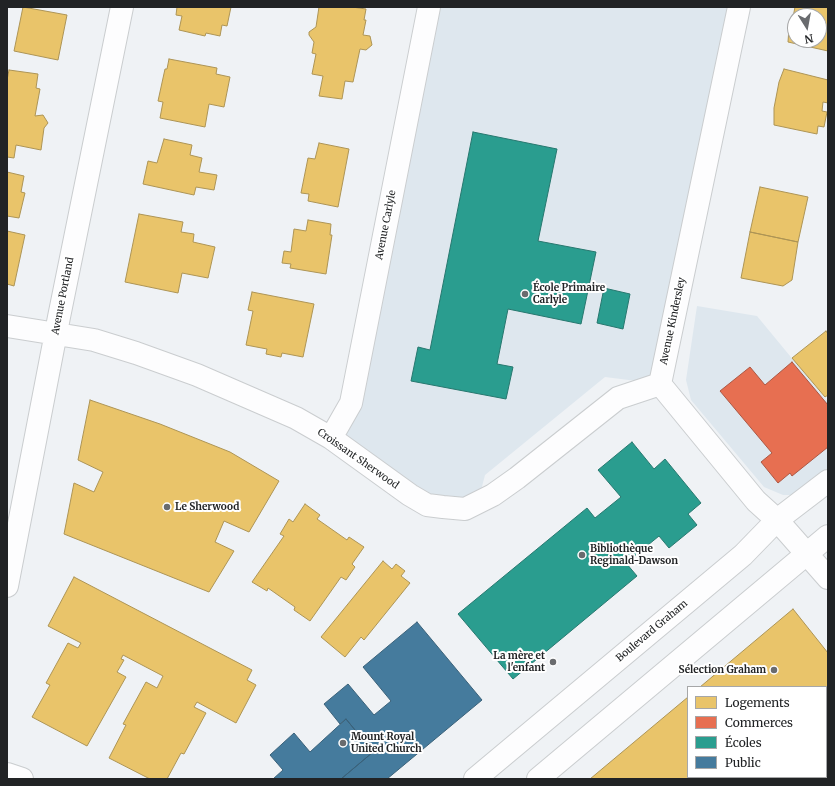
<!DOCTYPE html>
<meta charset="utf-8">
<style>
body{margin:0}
#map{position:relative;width:835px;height:786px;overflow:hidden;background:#eff2f5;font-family:Merriweather,serif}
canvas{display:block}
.frame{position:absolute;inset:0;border:8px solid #212325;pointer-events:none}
.legend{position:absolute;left:687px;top:686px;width:140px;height:92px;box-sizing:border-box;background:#fff;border:1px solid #a6a7a8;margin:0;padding:5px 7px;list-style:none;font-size:12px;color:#212325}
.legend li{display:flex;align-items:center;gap:8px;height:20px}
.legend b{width:20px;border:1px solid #a6a7a8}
.north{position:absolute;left:787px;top:8px;width:40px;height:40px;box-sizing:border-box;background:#fff;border:1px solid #a6a7a8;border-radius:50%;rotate:169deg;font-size:11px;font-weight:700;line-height:16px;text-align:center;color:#212325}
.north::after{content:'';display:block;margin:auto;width:14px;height:18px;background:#696b6e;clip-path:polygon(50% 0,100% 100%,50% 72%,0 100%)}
</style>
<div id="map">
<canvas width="835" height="786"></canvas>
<div class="frame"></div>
<ul class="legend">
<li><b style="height:11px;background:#e9c46a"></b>Logements</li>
<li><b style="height:11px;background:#e76f51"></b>Commerces</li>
<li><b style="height:11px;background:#2a9d8f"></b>Écoles</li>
<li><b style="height:11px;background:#457b9d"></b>Public</li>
</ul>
<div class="north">N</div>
</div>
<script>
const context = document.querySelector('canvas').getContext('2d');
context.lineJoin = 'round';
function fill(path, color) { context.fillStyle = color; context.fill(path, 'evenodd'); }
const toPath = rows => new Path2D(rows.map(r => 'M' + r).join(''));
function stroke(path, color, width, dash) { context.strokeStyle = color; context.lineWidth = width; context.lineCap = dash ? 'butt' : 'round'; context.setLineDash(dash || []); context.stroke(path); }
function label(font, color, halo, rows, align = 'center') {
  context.font = font + ' Merriweather,serif'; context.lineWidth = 4; context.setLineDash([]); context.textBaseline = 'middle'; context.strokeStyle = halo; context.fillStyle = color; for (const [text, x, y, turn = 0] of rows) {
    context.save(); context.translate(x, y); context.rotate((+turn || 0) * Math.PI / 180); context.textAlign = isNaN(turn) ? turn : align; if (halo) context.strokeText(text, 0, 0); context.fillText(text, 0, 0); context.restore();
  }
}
fill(toPath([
 [429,7,739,7,660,384,605,377,485,475,478,502,443,507,331,438,340,421],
 [697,306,757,316,828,402,828,468,796,495,783,495,764,487,691,400,686,380]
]), '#dee7ee');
const homes = toPath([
 [23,7,67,15,58,60,14,51,23,7],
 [177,7,231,7,227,26,222,25,220,36,206,33,205,36,179,30,182,16,176,15,177,7],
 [319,7,352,7,366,9,364,20,366,20,363,35,370,36,372,45,366,50,360,49,353,82,345,81,342,99,319,96,323,76,312,74,316,54,312,53,314,42,309,35,309,32,316,27,319,7],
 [795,7,828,7,828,51,788,42,789,28,791,28,795,7],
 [795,16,819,16,819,40,795,40,795,16],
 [169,59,217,68,216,74,230,77,224,107,209,104,205,127,160,118,163,102,158,101,165,69,167,69,169,59],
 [784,69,828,80,828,103,823,102,822,111,827,112,824,127,818,126,817,134,774,125,774,108,779,82,784,69],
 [9,70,38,74,36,88,40,89,35,116,43,115,48,123,44,128,41,150,16,145,14,158,7,157,7,80,9,70],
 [164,139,192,145,190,155,202,158,199,172,217,175,214,190,196,187,194,195,143,184,148,161,157,163,164,139],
 [319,143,349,149,338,207,308,201,309,194,301,193,308,158,315,159,319,143],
 [7,172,24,176,21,192,25,193,19,218,7,216,7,172],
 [760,187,808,197,798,242,750,232,760,187],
 [139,214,183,222,181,232,194,234,193,242,215,247,208,278,182,273,178,293,125,282,139,214],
 [308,220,331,224,330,235,332,235,326,274,290,268,291,264,282,263,284,251,291,252,294,229,306,231,308,220],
 [7,231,25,235,14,286,7,284,7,231],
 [750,232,798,242,792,280,783,286,741,278,750,232],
 [252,292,314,304,303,357,282,353,281,357,266,354,267,349,246,345,253,311,248,310,252,292],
 [826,331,828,334,828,395,825,397,792,358,826,331],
 [90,400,160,424,230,452,279,481,249,532,224,521,215,542,234,551,209,592,64,534,74,483,94,492,103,472,78,460,90,400],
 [305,504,320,515,317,519,347,540,349,537,364,547,352,564,355,567,346,580,341,577,310,621,294,610,295,607,268,588,267,591,252,582,284,536,280,534,289,519,293,522,305,504],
 [383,561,392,569,396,564,405,571,401,576,410,583,364,640,361,637,345,657,321,637,383,561],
 [74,577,252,670,247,680,256,685,236,723,197,702,194,707,206,713,184,754,181,753,167,779,150,779,109,758,126,725,123,724,146,682,157,688,163,676,123,655,121,659,124,660,117,672,126,677,87,746,32,717,50,685,46,683,68,643,78,648,81,643,48,626,74,577],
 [793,609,828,653,828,736,826,737,826,687,700,687,793,609],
 [688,697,688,777,772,777,774,779,590,779,688,697]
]);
fill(homes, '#e9c46a');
stroke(homes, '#ad9455', 1);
const shops = toPath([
 [792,362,828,405,828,447,792,476,790,473,778,483,761,462,772,453,720,391,750,367,765,385,792,362]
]);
fill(shops, '#e76f51');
stroke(shops, '#ac5844', 1);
const schools = toPath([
 [473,132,557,149,538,241,596,252,581,324,508,309,497,364,513,367,506,399,411,381,418,347,430,350,473,132],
 [604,288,630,294,623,329,597,323,604,288],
 [632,442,654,469,665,459,701,503,688,514,697,525,669,548,659,536,626,563,637,576,513,679,458,614,587,508,595,518,621,497,598,470,632,442]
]);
fill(schools, '#2a9d8f');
stroke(schools, '#27786f', 1);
const public = toPath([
 [417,622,482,700,387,779,341,779,373,752,346,719,340,724,324,704,348,684,374,715,391,701,363,667,417,622],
 [346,719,373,752,341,779,273,779,283,770,270,755,294,733,310,752,346,719]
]);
fill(public, '#457b9d');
stroke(public, '#3a6179', 1);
const minor = toPath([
 [739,7,660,384,756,501,777,520,828,578],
 [7,326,94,340,136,353,197,375,296,418,331,438,410,495,427,505,443,507,465,509,493,495,517,478,618,398,660,384],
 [331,438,351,403,429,7],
 [7,586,59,317,122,7],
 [7,774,22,779],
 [475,779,743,555,777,520,828,481],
 [538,779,828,536]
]);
stroke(minor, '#cacdcf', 24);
stroke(minor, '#fdfdfe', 22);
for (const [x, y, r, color] of [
 [525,294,4,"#696b6e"],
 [167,507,4,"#696b6e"],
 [582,555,4,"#696b6e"],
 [553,662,4,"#696b6e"],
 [774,670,4,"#696b6e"],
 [343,743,4,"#696b6e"]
]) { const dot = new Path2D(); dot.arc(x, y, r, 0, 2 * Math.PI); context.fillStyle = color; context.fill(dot); stroke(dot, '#fff', 1.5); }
label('10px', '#212325', '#fff', [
 ["Avenue Carlyle",386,225,-79],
 ["Avenue Portland",63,296,-79],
 ["Avenue Kindersley",673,321,-78],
 ["Croissant Sherwood",358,459,35],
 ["Boulevard Graham",652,631,-40]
]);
label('bold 10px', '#212325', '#fff', [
 ["École Primaire",533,288],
 ["Carlyle",533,300],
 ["Le Sherwood",175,507],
 ["Bibliothèque",590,549],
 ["Reginald-Dawson",590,561],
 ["La mère et",545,656,"right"],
 ["l'enfant",545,668,"right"],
 ["Sélection Graham",766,670,"right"],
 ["Mount Royal",351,737],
 ["United Church",351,749]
], 'left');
</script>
